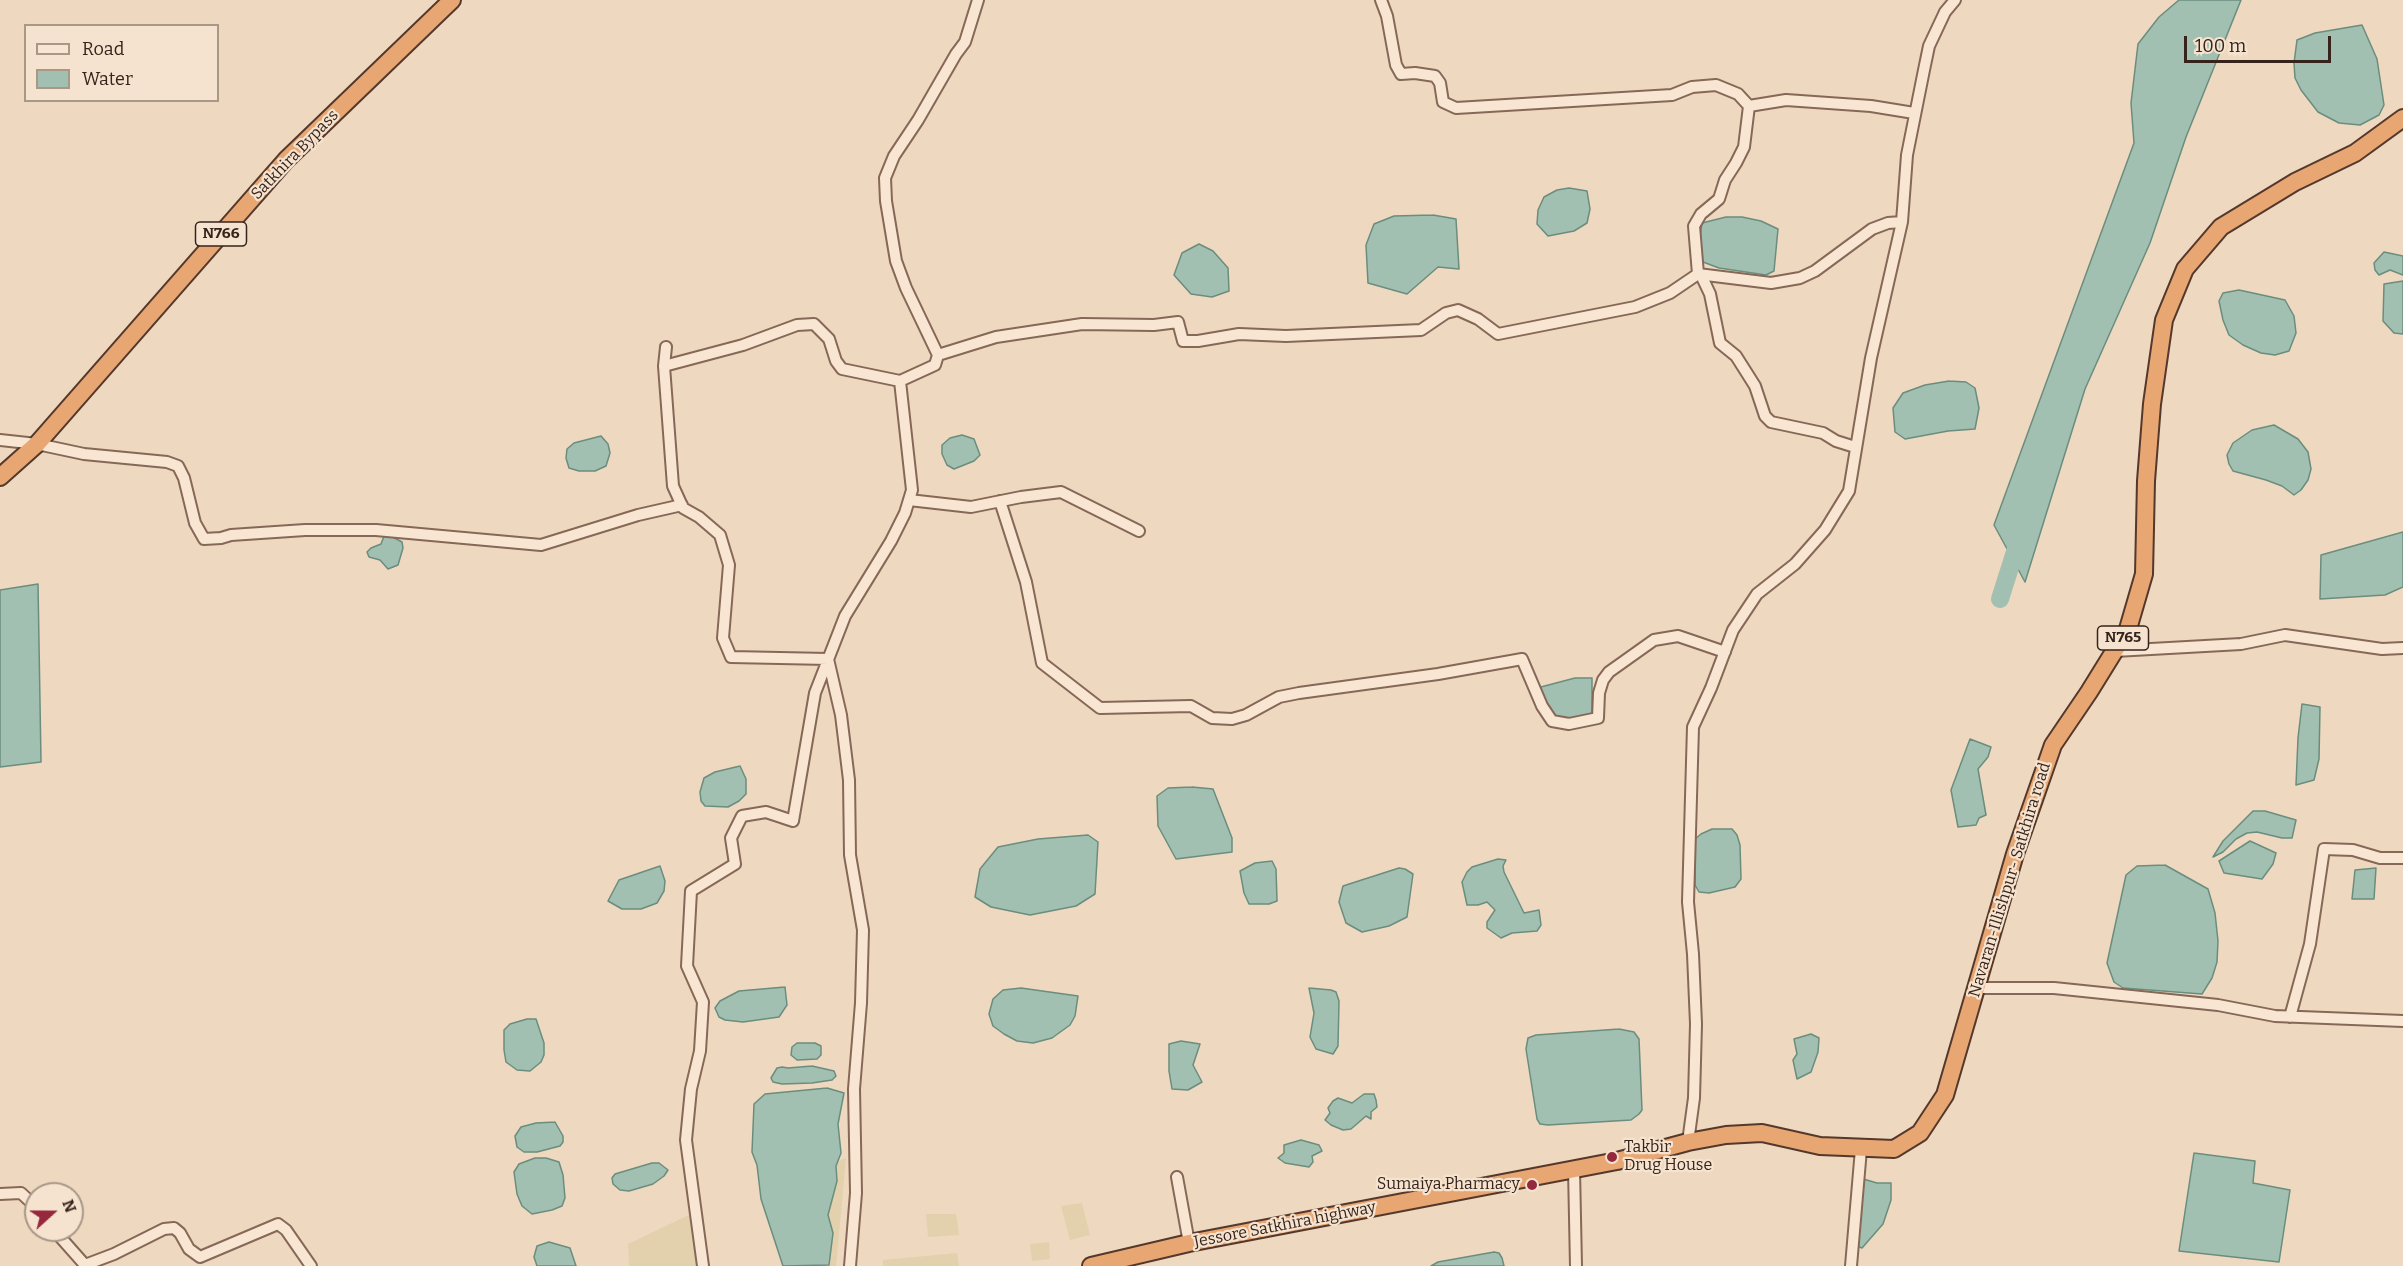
<!DOCTYPE html>
<style>
body{margin:0}
#map{position:relative;width:2403px;height:1266px;overflow:hidden;background:#eed8bf;font-family:Bitter,serif}
canvas{display:block}
.legend{position:absolute;left:24px;top:24px;width:195px;height:78px;box-sizing:border-box;background:#f5e3cf;border:2px solid #a99787;margin:0;padding:8px 10px;list-style:none;font-size:18px;color:#36241c}
.legend li{display:flex;align-items:center;gap:12px;height:30px}
.legend b{width:30px;border:2px solid #a99787}
.north{position:absolute;left:24px;top:1182px;width:60px;height:60px;box-sizing:border-box;background:#f5e3cf;border:2px solid #a99787;border-radius:50%;rotate:69deg;font-size:16px;font-weight:700;line-height:24px;text-align:center;color:#36241c}
.north::after{content:'';display:block;margin:auto;width:21px;height:27px;background:#95283c;clip-path:polygon(50% 0,100% 100%,50% 72%,0 100%)}
.scale{position:absolute;left:2184px;top:36px;width:147px;height:27px;box-sizing:border-box;border:3px solid #36241c;border-top:0;padding-left:8px;font-size:18px;line-height:21px;white-space:nowrap;color:#36241c;-webkit-text-stroke:4px #f5e3cf;paint-order:stroke}
</style>
<div id="map">
<canvas width="2403" height="1266"></canvas>
<ul class="legend">
<li><b style="height:8px;background:#f9e6d2"></b>Road</li>
<li><b style="height:16px;background:#a2c0b2"></b>Water</li>
</ul>
<div class="north">N</div>
<div class="scale">100 m</div>
</div>
<script>
const context = document.querySelector('canvas').getContext('2d');
context.lineJoin = 'round';
function fill(path, color) { context.fillStyle = color; context.fill(path, 'evenodd'); }
const toPath = rows => new Path2D(rows.map(r => 'M' + r).join(''));
function stroke(path, color, width, dash) { context.strokeStyle = color; context.lineWidth = width; context.lineCap = dash ? 'butt' : 'round'; context.setLineDash(dash || []); context.stroke(path); }
function label(font, color, halo, rows, align = 'center') {
  context.font = font + ' Bitter,serif'; context.lineWidth = 4.5; context.setLineDash([]); context.textBaseline = 'middle'; context.strokeStyle = halo; context.fillStyle = color; for (const [text, x, y, turn = 0] of rows) {
    context.save(); context.translate(x, y); context.rotate((+turn || 0) * Math.PI / 180); context.textAlign = isNaN(turn) ? turn : align; if (halo) context.strokeText(text, 0, 0); context.fillText(text, 0, 0); context.restore();
  }
}
fill(toPath([
 [846,1158,836,1266,786,1266,768,1190],
 [1082,1203,1090,1235,1070,1240,1061,1206],
 [695,1212,698,1266,629,1266,628,1244],
 [926,1214,956,1214,959,1235,928,1237],
 [1049,1242,1050,1259,1032,1261,1030,1244],
 [957,1253,959,1266,883,1266,883,1260]
]), '#e3d1ad');
const water = toPath([
 [2179,0,2241,0,2186,137,2150,243,2085,389,2025,582,1994,525,2134,143,2131,103,2138,44,2159,17,2179,0],
 [2362,25,2377,59,2384,105,2379,115,2360,125,2339,123,2318,112,2301,90,2295,78,2294,63,2297,40,2315,33,2362,25],
 [1569,188,1587,191,1590,209,1587,223,1574,231,1548,236,1537,224,1538,210,1544,197,1557,190,1569,188],
 [1433,215,1456,219,1459,269,1438,267,1407,294,1368,283,1366,245,1374,224,1394,216,1433,215],
 [1726,217,1742,217,1761,221,1778,229,1774,271,1766,275,1719,268,1703,262,1699,244,1702,223,1726,217],
 [1199,244,1213,251,1228,268,1229,291,1212,297,1191,294,1174,275,1182,253,1199,244],
 [2384,252,2403,256,2403,275,2390,270,2379,275,2375,270,2374,263,2384,252],
 [2403,281,2403,334,2394,333,2383,321,2384,284,2403,281],
 [2239,290,2285,300,2294,316,2296,333,2289,351,2275,355,2261,353,2243,345,2229,335,2223,320,2219,301,2223,293,2239,290],
 [1949,381,1966,382,1975,388,1979,408,1975,429,1948,431,1905,439,1895,432,1893,408,1903,393,1925,385,1949,381],
 [2274,425,2298,439,2308,452,2311,469,2308,480,2301,490,2294,495,2282,486,2266,480,2233,471,2229,464,2227,455,2233,443,2252,430,2274,425],
 [962,435,974,439,980,455,974,461,954,469,947,465,942,454,942,445,950,438,962,435],
 [601,436,608,444,610,453,606,466,595,471,579,471,569,468,566,458,567,449,574,443,601,436],
 [2403,532,2403,587,2385,595,2320,599,2321,555,2403,532],
 [387,534,402,542,403,548,398,565,388,569,380,560,369,557,367,552,371,548,381,544,384,536,387,534],
 [38,584,41,762,0,767,0,590,38,584],
 [1575,678,1592,678,1592,713,1588,717,1559,720,1545,708,1537,688,1575,678],
 [2302,704,2320,707,2319,759,2314,780,2296,785,2298,738,2302,704],
 [1970,739,1991,747,1988,757,1978,769,1986,815,1979,818,1976,825,1958,827,1951,790,1970,739],
 [740,766,746,779,746,794,739,801,728,807,705,806,701,801,700,792,704,778,715,772,740,766],
 [1192,787,1213,789,1232,838,1232,852,1176,859,1158,826,1157,796,1168,788,1192,787],
 [2253,811,2265,811,2296,820,2292,838,2282,838,2257,832,2247,833,2236,839,2223,852,2213,857,2223,841,2253,811],
 [1712,829,1732,829,1737,835,1740,845,1741,879,1735,887,1709,893,1699,892,1695,885,1695,839,1701,834,1712,829],
 [1088,835,1098,842,1095,894,1076,906,1030,915,991,907,975,897,980,869,998,847,1038,839,1088,835],
 [2250,841,2276,853,2273,864,2262,879,2224,873,2219,861,2250,841],
 [1498,859,1506,860,1503,866,1504,872,1524,913,1539,910,1541,925,1537,931,1512,933,1501,938,1487,928,1487,922,1495,910,1487,902,1478,905,1467,905,1462,882,1467,872,1472,867,1498,859],
 [1272,861,1276,869,1277,901,1269,904,1249,904,1244,893,1240,871,1255,863,1272,861],
 [2165,865,2208,889,2215,913,2218,941,2217,962,2212,978,2202,994,2123,988,2114,982,2107,963,2126,875,2137,866,2165,865],
 [660,866,665,881,664,891,657,903,641,909,622,909,608,901,619,880,660,866],
 [1399,868,1405,869,1413,874,1407,917,1389,926,1362,932,1346,923,1339,902,1343,886,1399,868],
 [2376,868,2374,899,2352,899,2355,870,2376,868],
 [785,987,787,1005,779,1017,743,1022,725,1020,719,1017,715,1008,720,1001,739,991,785,987],
 [1021,988,1078,996,1075,1016,1070,1025,1052,1038,1033,1043,1017,1041,1004,1034,993,1026,989,1014,993,999,1003,990,1021,988],
 [1309,988,1331,990,1336,992,1339,1001,1338,1046,1333,1054,1316,1049,1310,1037,1314,1013,1309,988],
 [527,1019,536,1019,544,1043,544,1055,541,1062,530,1071,517,1070,506,1062,504,1050,504,1030,510,1024,527,1019],
 [1619,1029,1634,1032,1639,1039,1642,1110,1639,1114,1631,1120,1548,1125,1540,1124,1537,1119,1526,1049,1528,1038,1536,1035,1619,1029],
 [1811,1034,1819,1038,1818,1052,1811,1072,1797,1079,1793,1060,1797,1054,1794,1039,1811,1034],
 [1181,1041,1200,1044,1193,1065,1202,1082,1188,1090,1172,1089,1169,1071,1169,1044,1181,1041],
 [797,1043,815,1043,821,1046,821,1055,817,1059,797,1060,791,1055,792,1047,797,1043],
 [812,1066,834,1071,836,1076,832,1080,812,1083,782,1084,773,1082,771,1078,777,1068,782,1067,788,1068,812,1066],
 [827,1088,844,1093,838,1124,841,1153,836,1166,837,1181,828,1215,833,1233,829,1265,783,1266,761,1199,757,1165,752,1152,754,1104,765,1094,827,1088],
 [1364,1094,1374,1094,1376,1100,1377,1107,1371,1112,1371,1119,1366,1116,1351,1129,1343,1130,1331,1125,1325,1120,1330,1113,1328,1108,1333,1101,1338,1098,1352,1103,1364,1094],
 [555,1122,563,1136,563,1142,560,1146,537,1152,524,1152,517,1147,515,1136,521,1127,536,1123,555,1122],
 [1301,1140,1319,1145,1322,1151,1312,1156,1313,1162,1309,1167,1285,1163,1278,1158,1284,1153,1284,1145,1301,1140],
 [2194,1153,2255,1161,2253,1183,2290,1190,2279,1262,2179,1251,2194,1153],
 [535,1158,546,1158,559,1162,563,1175,565,1198,562,1206,552,1210,532,1214,522,1206,517,1194,514,1172,519,1164,535,1158],
 [652,1163,659,1163,668,1170,664,1176,653,1184,629,1191,620,1190,613,1184,612,1178,615,1174,652,1163],
 [1860,1178,1877,1183,1891,1183,1891,1200,1883,1224,1862,1248,1857,1246,1860,1178],
 [549,1242,570,1248,576,1266,537,1266,534,1257,537,1246,549,1242],
 [1494,1252,1499,1253,1502,1258,1504,1266,1431,1266,1438,1262,1494,1252]
]);
fill(water, '#a2c0b2');
stroke(water, '#6a8d7e', 1.5);
stroke(toPath([
 [2000,599,2020,536]
]), '#a2c0b2', 18);
const minor = toPath([
 [978,0,965,42,956,54,918,120,894,156,885,178,886,201,896,261,906,288,938,355,996,337,1082,324,1154,325,1178,322,1183,341,1198,341,1239,334,1286,336,1421,330,1446,313,1458,310,1478,319,1498,334,1635,307,1670,293,1698,274],
 [1381,0,1387,16,1396,65,1401,74,1415,73,1435,76,1440,83,1443,102,1456,108,1672,95,1692,87,1716,85,1738,94,1749,106,1786,100,1871,106,1914,113],
 [1749,106,1744,147,1736,163,1725,180,1719,199,1701,214,1694,226,1698,274,1771,283,1800,278,1815,271,1872,229,1888,223,1902,222],
 [1701,275,1710,294,1720,343,1736,356,1755,386,1765,416,1771,422,1823,433,1836,441,1855,447],
 [664,366,666,347],
 [0,440,37,444,84,454,167,462,178,466,184,478,195,523,204,539,221,538,231,535,305,530,376,530,541,545,638,515,682,505],
 [909,500,971,507,1021,497,1061,492,1139,531],
 [1000,501,1026,582,1042,663,1100,708,1191,706,1212,718,1232,719,1246,715,1279,697,1299,693,1438,674,1522,659,1542,706,1552,721,1569,724,1598,718,1599,693,1603,680,1609,672,1654,640,1678,636,1725,652],
 [2115,651,2241,644,2285,635,2382,649,2403,648],
 [1976,988,2054,988,2218,1005,2275,1016,2403,1021],
 [2290,1017,2310,944,2324,849,2353,850,2380,858,2403,858],
 [1688,1142,1694,1098,1696,1024,1693,954,1688,902,1693,727,1711,688,1733,630,1757,594,1795,564,1825,530,1849,491,1871,358,1902,222,1907,155,1924,70,1929,46,1945,12,1955,0],
 [1574,1169,1576,1266],
 [1177,1177,1189,1243],
 [0,1194,21,1193,36,1207],
 [54,1230,85,1265,114,1254,164,1229,174,1228,180,1233,189,1249,200,1257,278,1224,286,1230,311,1266],
 [703,1266,686,1140,691,1089,700,1051,703,1002,687,966,691,891,735,864,731,838,742,816,766,812,793,821,815,693,845,616,891,541,905,513,912,490,900,381,935,365,938,355],
 [850,1266,856,1193,854,1089,861,1003,863,930,850,855,849,780,841,715,828,659,731,657,723,638,729,565,720,535,699,517,683,508,673,486,664,366,743,345,797,325,814,324,829,339,836,361,842,369,900,381],
 [1851,1266,1861,1149]
]);
const trunk = toPath([
 [0,477,37,444,286,160,452,0],
 [1091,1266,1189,1243,1617,1161,1688,1142,1726,1135,1762,1133,1820,1146,1894,1149,1920,1133,1945,1095,2015,854,2053,745,2089,692,2128,629,2144,574,2146,481,2152,404,2164,320,2185,269,2221,227,2295,182,2355,153,2403,118]
]);
stroke(minor, '#866858', 14);
stroke(trunk, '#54382c', 20);
stroke(minor, '#f9e6d2', 10);
stroke(trunk, '#e8a672', 16);
for (const [x, y, r, color] of [
 [1612,1157,6,"#95283c"],
 [1532,1185,6,"#95283c"]
]) { const dot = new Path2D(); dot.arc(x, y, r, 0, 2 * Math.PI); context.fillStyle = color; context.fill(dot); stroke(dot, '#f5e3cf', 2); }
for (const [x, y, w] of [
 [221,234,51],
 [2123,638,51]
]) { const box = new Path2D(); box.roundRect(x - w / 2, y - 12, w, 24, 4.5); context.fillStyle = '#f5e3cf'; context.fill(box); stroke(box, '#36241c', 1.5); }
label('bold 15px', '#36241c', null, [
 ["N766",221,234],
 ["N765",2123,638]
]);
label('16px', '#36241c', '#f5e3cf', [
 ["Satkhira Bypass",295,155,-46],
 ["Navaran-Illishpur- Satkhira road",2010,880,-73],
 ["Jessore Satkhira highway",1285,1225,-11]
]);
label('16px', '#36241c', '#f5e3cf', [
 ["Takbir",1624,1148],
 ["Drug House",1624,1166],
 ["Sumaiya Pharmacy",1520,1185,"right"]
], 'left');
</script>
